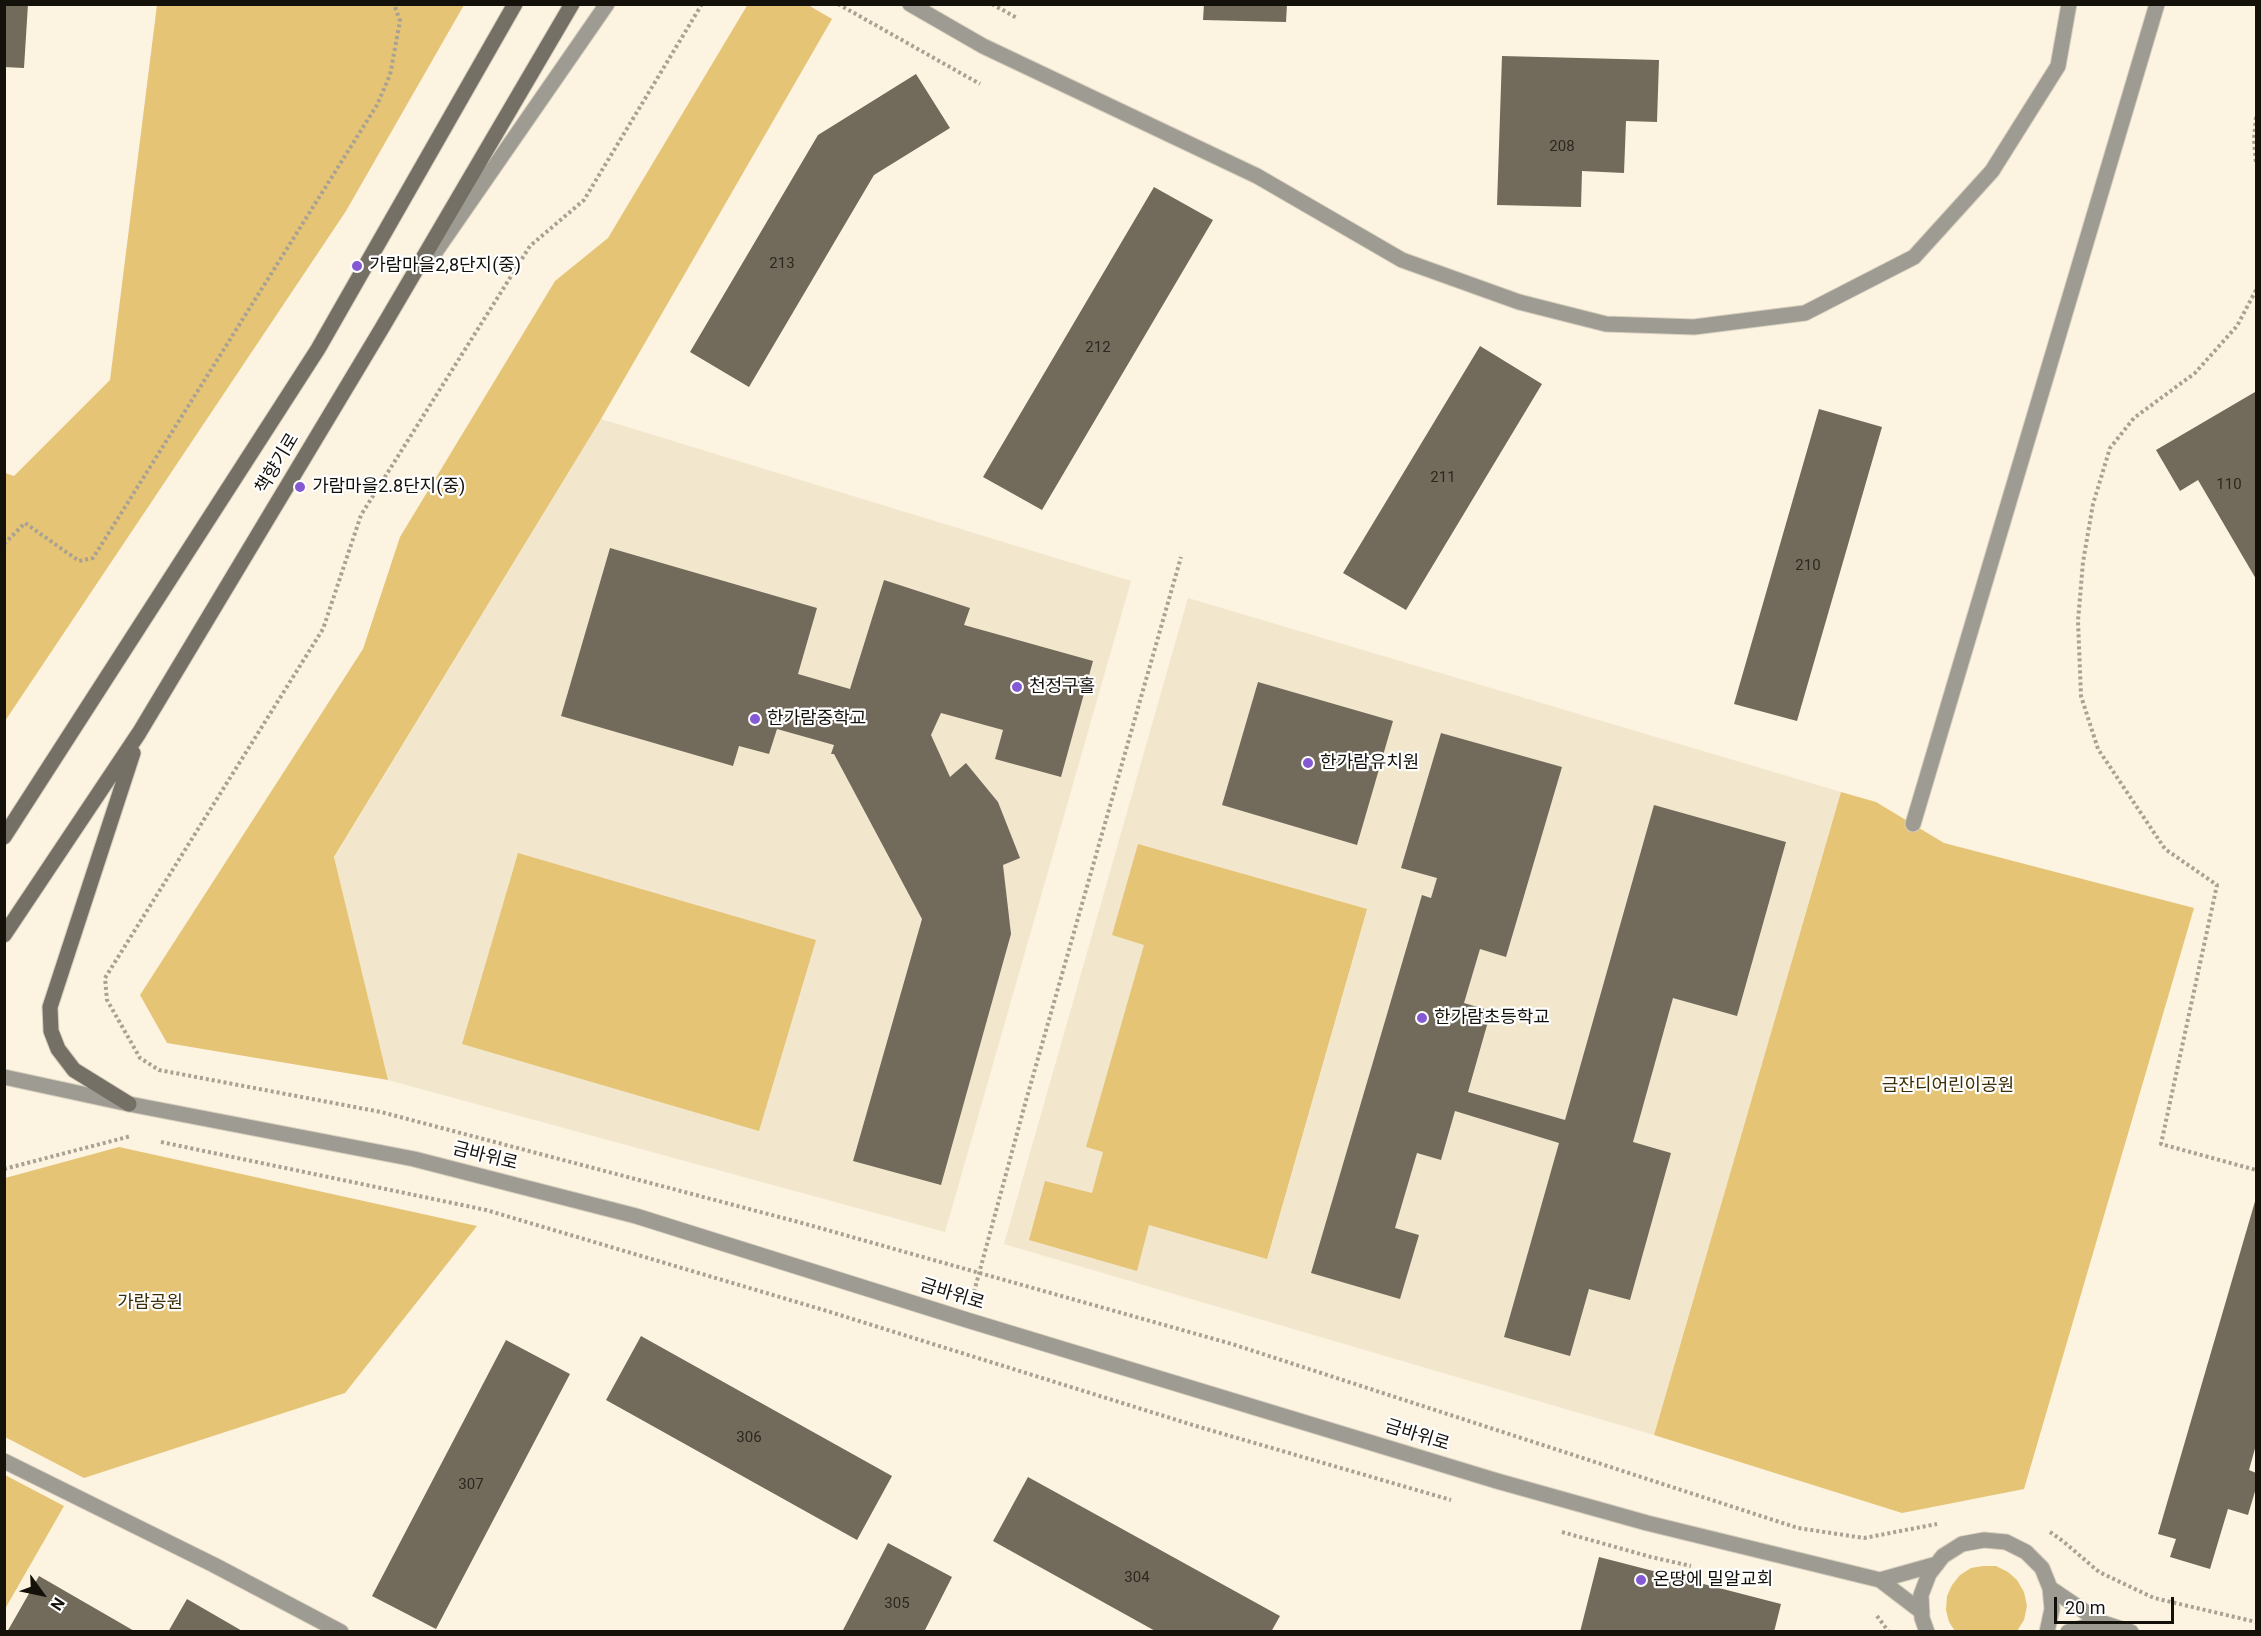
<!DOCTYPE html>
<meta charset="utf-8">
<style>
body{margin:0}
#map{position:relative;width:2261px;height:1636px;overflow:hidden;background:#fcf3e0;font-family:Roboto,sans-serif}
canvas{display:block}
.frame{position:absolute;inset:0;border:6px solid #14110b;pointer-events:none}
.north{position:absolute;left:12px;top:1564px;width:60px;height:60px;-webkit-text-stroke:4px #fff;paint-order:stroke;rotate:123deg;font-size:16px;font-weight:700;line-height:24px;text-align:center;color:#14110b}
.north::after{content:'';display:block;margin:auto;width:21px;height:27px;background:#14110b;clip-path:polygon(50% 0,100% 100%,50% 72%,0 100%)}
.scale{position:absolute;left:2054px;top:1597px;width:120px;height:27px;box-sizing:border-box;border:3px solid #14110b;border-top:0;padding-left:8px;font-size:18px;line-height:21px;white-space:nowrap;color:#14110b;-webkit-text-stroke:4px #fff;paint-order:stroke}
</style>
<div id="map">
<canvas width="2261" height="1636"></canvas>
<div class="frame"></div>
<div class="north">N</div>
<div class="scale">20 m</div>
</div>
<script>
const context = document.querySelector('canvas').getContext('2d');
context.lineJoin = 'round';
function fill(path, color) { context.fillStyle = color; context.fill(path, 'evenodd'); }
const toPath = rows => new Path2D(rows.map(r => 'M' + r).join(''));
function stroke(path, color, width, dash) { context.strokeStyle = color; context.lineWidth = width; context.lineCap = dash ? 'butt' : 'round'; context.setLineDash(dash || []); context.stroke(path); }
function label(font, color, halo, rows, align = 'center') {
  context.font = font + ' Roboto,"Noto Sans KR",sans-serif'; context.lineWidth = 4.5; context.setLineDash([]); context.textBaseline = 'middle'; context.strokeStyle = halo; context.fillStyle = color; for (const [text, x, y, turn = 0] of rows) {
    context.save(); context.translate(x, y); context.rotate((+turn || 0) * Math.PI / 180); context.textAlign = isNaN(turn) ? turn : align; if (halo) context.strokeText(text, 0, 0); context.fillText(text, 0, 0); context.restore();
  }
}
fill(toPath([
 [601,419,1131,581,945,1232,388,1080,334,858],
 [1188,598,1841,792,1654,1435,1004,1244]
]), '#f2e7cd');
fill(toPath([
 [748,4,808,5,832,19,601,419,334,857,388,1080,167,1043,140,995,363,649,400,537,555,281,608,238],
 [157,5,464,5,346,211,5,721,5,473,14,476,110,380],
 [1841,792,1876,802,1944,843,2194,908,2024,1489,1902,1513,1654,1435],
 [1138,844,1367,909,1267,1259,1149,1225,1137,1271,1029,1240,1045,1181,1092,1193,1103,1152,1086,1147,1144,945,1112,935],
 [518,853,816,940,759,1131,462,1044],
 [119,1147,477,1226,345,1393,84,1478,5,1437,5,1178],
 [5,1475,64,1506,5,1609],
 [1983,1566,1996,1566,2008,1572,2017,1580,2024,1592,2027,1606,2024,1620,2017,1631,1955,1631,1949,1622,1946,1610,1947,1596,1952,1585,1960,1575,1971,1568]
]), '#e5c476');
fill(toPath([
 [4,4,28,4,24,68,4,67],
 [1204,4,1287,4,1286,22,1203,20],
 [1502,56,1659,60,1657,122,1626,121,1624,173,1582,171,1581,207,1497,205],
 [916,74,950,128,874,175,749,387,690,352,818,135],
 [1154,187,1213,220,1042,510,983,477],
 [1480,346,1542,384,1406,610,1343,573],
 [2255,392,2256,394,2256,579,2198,480,2180,491,2156,450],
 [1819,409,1882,427,1797,721,1734,704],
 [610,548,817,608,798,674,850,689,884,580,970,608,964,625,1093,661,1061,777,995,759,1003,730,941,713,931,735,950,777,966,763,998,802,1020,858,1003,865,1011,934,941,1185,853,1161,922,919,834,754,831,754,834,745,777,729,769,754,739,746,733,766,561,716],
 [1258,682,1393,721,1357,845,1222,805],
 [1441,733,1562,767,1506,957,1480,949,1464,1003,1491,1011,1468,1092,1565,1120,1654,805,1786,842,1737,1016,1673,998,1633,1142,1671,1153,1630,1300,1589,1289,1570,1356,1504,1337,1559,1143,1455,1111,1441,1160,1417,1153,1395,1228,1419,1235,1400,1299,1311,1273,1422,895,1431,898,1437,878,1401,868],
 [2256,1198,2256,1445,2249,1470,2256,1473,2256,1488,2248,1515,2228,1509,2210,1569,2170,1557,2176,1539,2158,1534],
 [641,1336,892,1476,857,1540,606,1400],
 [506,1340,570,1374,436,1629,372,1596],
 [1028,1477,1280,1616,1271,1632,1157,1632,993,1541],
 [888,1543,952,1577,924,1632,842,1632],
 [1599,1557,1781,1604,1774,1632,1580,1632],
 [39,1576,136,1632,7,1632],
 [187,1599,244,1632,168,1632]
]), '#726b5b');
const service = toPath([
 [910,4,983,46,1257,176,1402,260,1519,302,1606,324,1694,327,1805,313,1914,257,1992,171,2058,66,2069,4],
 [427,264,607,4],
 [4,1461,214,1565,341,1632]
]);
const pedestrian = toPath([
 [1913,824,2157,4]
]);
const minor = toPath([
 [4,1077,129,1104,414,1159,636,1216,967,1320,1497,1481,1647,1523,1880,1580,1922,1612],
 [1880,1580,1937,1564],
 [2050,1588,2100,1622,2131,1632],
 [1927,1632,1922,1618,1921,1595,1929,1574,1943,1556,1962,1544,1984,1540,2006,1542,2026,1552,2042,1568,2050,1588,2052,1609,2047,1632],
 [2068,1632,2100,1622]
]);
const secondary = toPath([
 [4,837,318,349,515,4],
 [4,935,139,733,382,328,572,4],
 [129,1104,74,1070,58,1049,51,1031,50,1007,133,753]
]);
stroke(service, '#d7cfbe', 17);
stroke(pedestrian, '#d7cfbe', 17);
stroke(minor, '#d7cfbe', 17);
stroke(secondary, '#d7cfbe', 17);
stroke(toPath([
 [702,4,584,200,530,246,361,515,323,629,105,978,107,1000,140,1058,159,1070,381,1112,802,1223,1232,1344,1798,1528,1864,1538,1937,1524],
 [838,4,980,84],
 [992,4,1017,18],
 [2256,117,2254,139,2256,164],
 [2256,290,2237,326,2195,373,2134,418,2110,448,2093,504,2083,562,2078,621,2081,696,2098,749,2165,849,2217,885,2161,1144,2256,1170],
 [4,544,25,523,79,561,93,558,377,105,390,75,400,21,394,4],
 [161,1142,486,1210,827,1311,1196,1426,1451,1500],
 [4,1169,131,1136],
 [974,1292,1025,1104,1181,557],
 [1562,1532,1651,1557,1691,1566],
 [2050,1532,2064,1542,2099,1572,2154,1598,2256,1622],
 [1877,1616,1889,1632]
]), '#a9a294', 4, [3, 3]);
stroke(service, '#9e9b93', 15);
stroke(pedestrian, '#9e9b93', 15);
stroke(minor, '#9e9b93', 15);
stroke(secondary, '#757065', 15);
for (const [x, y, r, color] of [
 [357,266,6,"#8559d3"],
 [300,487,6,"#8559d3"],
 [1017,687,6,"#8559d3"],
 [755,719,6,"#8559d3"],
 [1308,763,6,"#8559d3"],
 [1422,1018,6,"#8559d3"],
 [1641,1580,6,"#8559d3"]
]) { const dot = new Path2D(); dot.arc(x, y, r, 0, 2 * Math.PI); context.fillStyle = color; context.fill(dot); stroke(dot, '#fff', 2); }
label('15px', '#2c281f', null, [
 ["208",1562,147],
 ["213",782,264],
 ["212",1098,348],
 ["211",1443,478],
 ["110",2229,485],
 ["210",1808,566],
 ["306",749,1438],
 ["307",471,1485],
 ["304",1137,1578],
 ["305",897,1604]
]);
label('18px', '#14110b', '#fff', [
 ["가람마을2,8단지(중)",369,266],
 ["가람마을2.8단지(중)",312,487],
 ["천정구홀",1029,687],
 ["한가람중학교",767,719],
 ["한가람유치원",1320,763],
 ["한가람초등학교",1434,1018],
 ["온땅에 밀알교회",1653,1580]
], 'left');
label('18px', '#14110b', '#fff', [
 ["책향기로",278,464,-59],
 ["금바위로",485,1157,14],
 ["금바위로",952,1295,17],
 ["금바위로",1417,1436,17]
]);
label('18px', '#3c2d05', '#fff', [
 ["금잔디어린이공원",1948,1086],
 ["가람공원",150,1303]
]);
</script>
